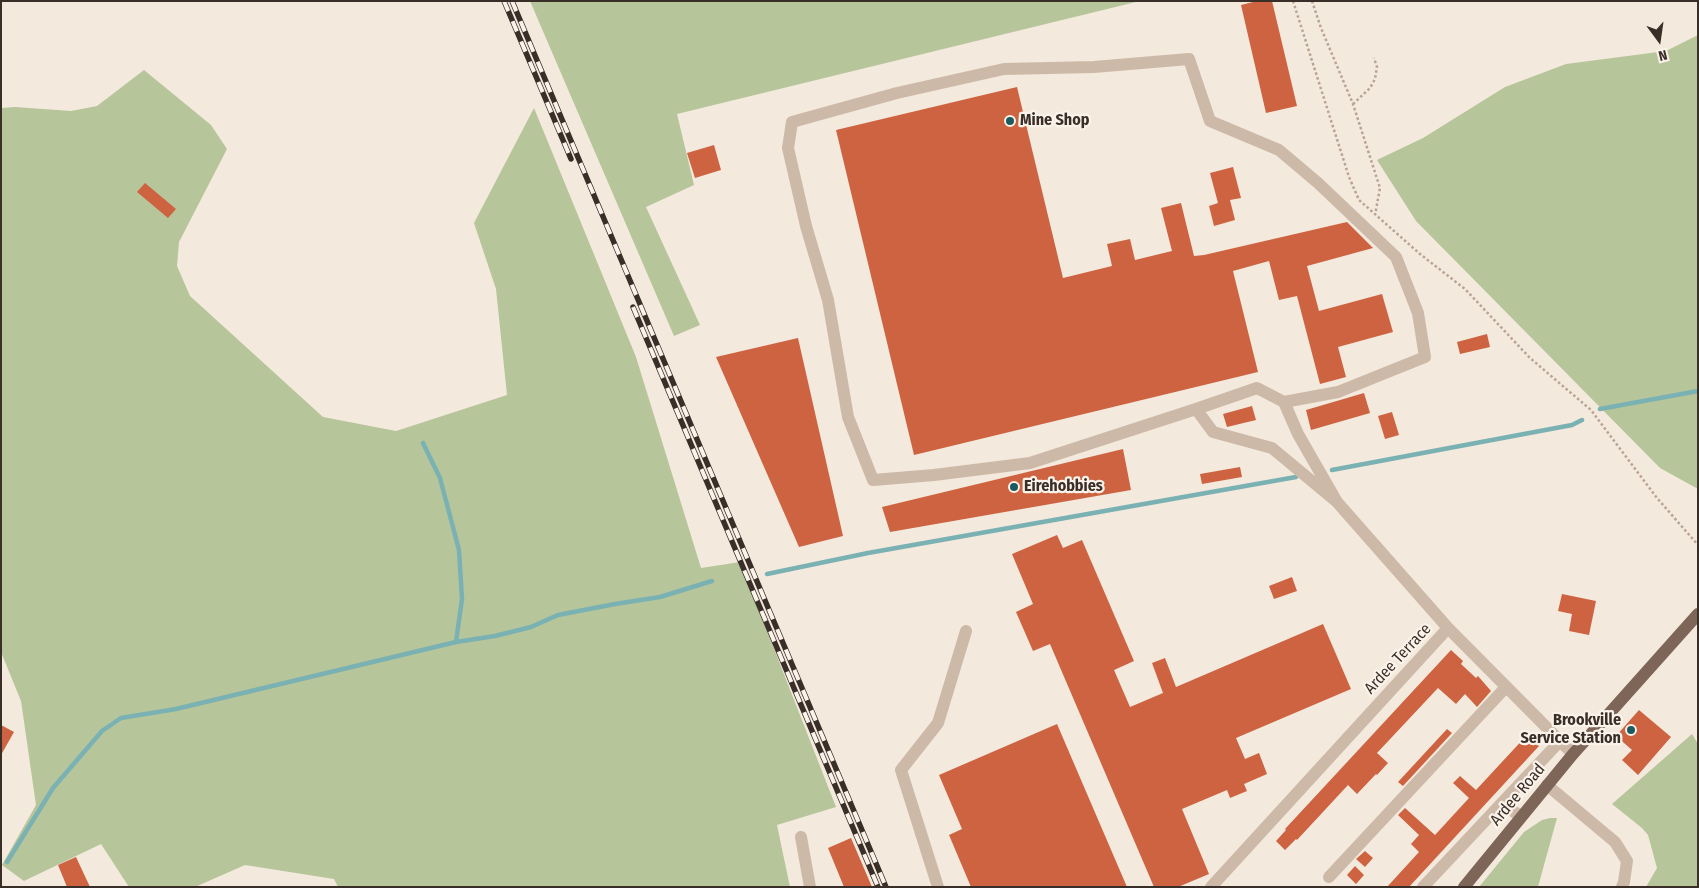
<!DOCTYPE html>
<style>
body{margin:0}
#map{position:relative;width:1699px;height:888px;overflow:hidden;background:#f4e9dd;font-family:"Fira Sans Condensed",sans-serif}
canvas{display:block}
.frame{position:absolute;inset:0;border:2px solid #3a2e28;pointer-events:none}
.north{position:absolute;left:1634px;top:15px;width:50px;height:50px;-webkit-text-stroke:4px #fbf3ea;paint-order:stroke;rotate:166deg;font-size:14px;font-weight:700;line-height:20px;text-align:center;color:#3a2e28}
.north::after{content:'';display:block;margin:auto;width:18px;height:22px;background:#3a2e28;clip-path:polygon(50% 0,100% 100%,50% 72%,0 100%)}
</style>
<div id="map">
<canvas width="1699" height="888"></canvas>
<div class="frame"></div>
<div class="north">N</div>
</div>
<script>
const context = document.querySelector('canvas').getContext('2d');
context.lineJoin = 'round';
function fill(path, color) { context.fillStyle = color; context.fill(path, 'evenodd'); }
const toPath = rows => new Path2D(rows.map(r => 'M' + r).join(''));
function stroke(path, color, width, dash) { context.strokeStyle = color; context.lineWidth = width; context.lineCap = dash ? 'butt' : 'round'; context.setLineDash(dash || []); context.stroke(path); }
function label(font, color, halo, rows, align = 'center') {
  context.font = font + ' "Fira Sans Condensed",sans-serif'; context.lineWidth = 4.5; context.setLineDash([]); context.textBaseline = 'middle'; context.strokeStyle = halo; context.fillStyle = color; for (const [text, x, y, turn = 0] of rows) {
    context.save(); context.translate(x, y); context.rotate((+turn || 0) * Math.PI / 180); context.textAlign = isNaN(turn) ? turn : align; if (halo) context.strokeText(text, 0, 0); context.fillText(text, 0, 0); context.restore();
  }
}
fill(toPath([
 [530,1,1140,1,677,114,694,185,646,207,700,325,674,336],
 [1698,35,1698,489,1660,468,1416,221,1377,160,1423,138,1505,87,1566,64,1666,51],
 [144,70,211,125,227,149,179,242,177,266,190,296,323,417,396,431,507,395,496,289,474,223,534,108,636,357,701,568,740,562,836,807,777,825,790,887,338,887,334,879,245,865,195,887,129,887,101,844,24,881,2,865,36,805,21,701,1,652,1,108,15,107,71,111,97,106],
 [1692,734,1698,744,1698,887,1646,887,1657,868,1648,835,1642,828,1612,804],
 [1550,818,1557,818,1538,887,1479,887,1524,832,1542,820]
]), '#b7c59b');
stroke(toPath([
 [1600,409,1698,391],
 [423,443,440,478,459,550,462,599,456,642],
 [1332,470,1572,425,1582,420],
 [767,574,868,553,1296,477],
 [7,862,53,788,102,731,121,718,176,709,456,642,495,636,531,627,558,615,615,604,660,597,712,581]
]), '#7ab1b3', 4.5);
fill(toPath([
 [1257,1,1272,1,1297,106,1266,113,1241,5],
 [1017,87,1063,278,1112,266,1107,244,1130,239,1135,260,1172,251,1161,208,1181,203,1194,256,1204,255,1347,222,1373,248,1307,266,1319,311,1382,294,1393,332,1338,347,1346,377,1320,384,1297,296,1279,300,1269,261,1233,271,1258,372,914,455,836,130],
 [714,145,721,170,695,178,687,153],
 [1233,167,1241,198,1230,200,1235,220,1214,226,1209,206,1218,203,1210,173],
 [145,183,176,209,168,218,137,192],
 [1487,334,1490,347,1460,354,1457,342],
 [798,338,843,536,799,547,716,357],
 [1364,393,1370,413,1311,430,1306,410],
 [1252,406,1256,420,1227,427,1223,414],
 [1392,412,1399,435,1385,439,1378,416],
 [1123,449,1131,490,890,532,882,507],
 [1240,467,1242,477,1202,484,1200,474],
 [1057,535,1063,548,1082,540,1134,661,1114,670,1130,707,1163,693,1152,663,1165,658,1176,687,1323,624,1351,689,1236,738,1245,759,1259,753,1267,774,1244,784,1247,791,1230,798,1227,790,1182,809,1209,874,1178,887,1154,887,1050,644,1033,651,1016,612,1033,604,1012,554],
 [1292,577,1297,591,1274,599,1269,586],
 [1562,594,1596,601,1589,635,1569,631,1572,614,1558,611],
 [1451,650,1463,661,1461,664,1476,678,1478,676,1491,691,1477,707,1465,694,1456,704,1438,688,1377,753,1388,763,1377,775,1376,774,1357,794,1348,785,1297,840,1296,839,1285,850,1276,841,1286,830,1285,829],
 [1639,710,1671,737,1638,775,1622,760,1632,750,1616,736],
 [1057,724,1127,887,971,887,949,835,962,829,939,775],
 [1,725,14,732,1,755],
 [1447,729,1452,733,1403,786,1398,782],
 [1527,735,1539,746,1409,887,1387,887,1419,852,1411,844,1419,835,1398,815,1405,808,1435,835,1469,798,1453,783,1460,776,1476,790],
 [851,838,872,887,844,887,828,848],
 [1365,851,1373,858,1365,867,1356,859],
 [76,857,90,887,67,887,58,865],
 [1355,866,1364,875,1356,884,1347,875]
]), '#ce6341');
stroke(toPath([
 [1293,1,1349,177,1359,200,1420,254,1465,289,1530,358,1591,410,1657,498,1698,545],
 [1312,1,1321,28,1353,104,1380,188,1375,215],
 [1353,104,1370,88,1375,79,1377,67,1374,58]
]), '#b9a392', 2.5, [2.5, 2.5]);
stroke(toPath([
 [1196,409,1030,463,934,475,873,480,848,417,828,300,806,226,788,148,792,122,897,93,1004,69,1094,67,1189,59,1210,121,1279,150,1318,183,1396,257,1418,313,1425,357,1338,392,1284,402],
 [1337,502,1298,434,1284,402,1257,388,1196,409,1213,432,1272,448,1337,502,1448,628],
 [1547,785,1615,842,1627,861,1624,882,1622,887],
 [1501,804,1521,816],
 [801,837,810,887],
 [1329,877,1506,687],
 [938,887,901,770,938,723,966,631],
 [1211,887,1448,628,1573,754],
 [1423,887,1560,741]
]), '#cdb9a8', 12);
stroke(toPath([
 [1464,887,1573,754,1698,614]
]), '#7d6558', 12);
const rail = toPath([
 [504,1,571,159],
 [512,1,886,887],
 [633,307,878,887]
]);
stroke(rail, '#3a2e28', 5.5);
stroke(rail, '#fbf3ea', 4, [11]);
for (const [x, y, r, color] of [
 [1010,121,5,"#1b5a5e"],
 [1014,487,5,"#1b5a5e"],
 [1631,730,5,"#1b5a5e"]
]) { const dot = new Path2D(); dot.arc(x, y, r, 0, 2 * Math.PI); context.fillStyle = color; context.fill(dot); stroke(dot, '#fbf3ea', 2); }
label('bold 16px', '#3a2e28', '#fbf3ea', [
 ["Mine Shop",1020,121],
 ["Eirehobbies",1024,487],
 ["Brookville",1621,721,"right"],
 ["Service Station",1621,739,"right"]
], 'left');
label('16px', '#3a2e28', '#fbf3ea', [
 ["Ardee Terrace",1398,659,-47],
 ["Ardee Road",1518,795,-50]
]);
</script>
